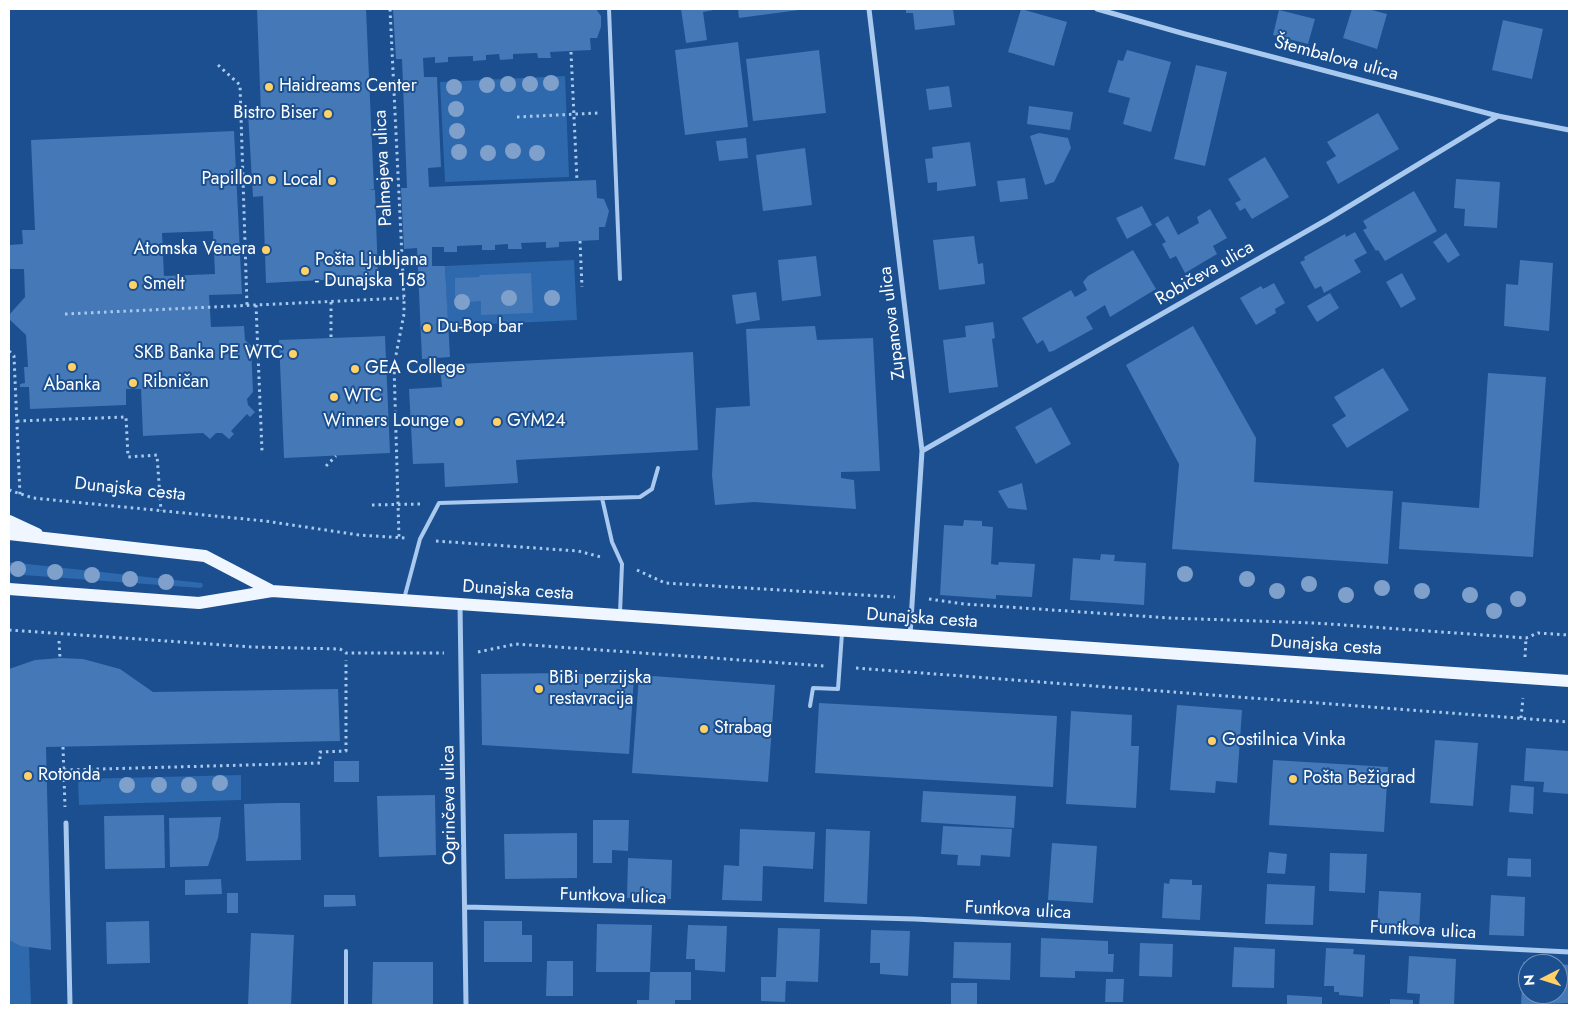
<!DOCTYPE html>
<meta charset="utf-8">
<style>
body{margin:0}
#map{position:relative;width:1578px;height:1014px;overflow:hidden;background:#1b4f8f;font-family:Jost,sans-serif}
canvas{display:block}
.frame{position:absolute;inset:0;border:10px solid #fff;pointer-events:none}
.north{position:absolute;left:1518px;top:954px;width:50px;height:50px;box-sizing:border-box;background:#1b4f8f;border:1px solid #7695bc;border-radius:50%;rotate:265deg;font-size:14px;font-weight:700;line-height:20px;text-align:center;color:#fff}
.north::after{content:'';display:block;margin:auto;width:18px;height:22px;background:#ffd166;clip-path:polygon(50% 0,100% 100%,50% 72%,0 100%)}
</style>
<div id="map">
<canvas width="1578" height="1014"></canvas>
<div class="frame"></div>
<div class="north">N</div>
</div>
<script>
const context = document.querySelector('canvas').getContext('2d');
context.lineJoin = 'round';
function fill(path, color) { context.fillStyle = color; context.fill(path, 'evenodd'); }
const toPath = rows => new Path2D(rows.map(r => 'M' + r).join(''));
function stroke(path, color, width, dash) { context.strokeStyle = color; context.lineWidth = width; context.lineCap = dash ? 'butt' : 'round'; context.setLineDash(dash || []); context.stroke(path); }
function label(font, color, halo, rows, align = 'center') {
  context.font = font + ' Jost,sans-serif'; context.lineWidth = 4; context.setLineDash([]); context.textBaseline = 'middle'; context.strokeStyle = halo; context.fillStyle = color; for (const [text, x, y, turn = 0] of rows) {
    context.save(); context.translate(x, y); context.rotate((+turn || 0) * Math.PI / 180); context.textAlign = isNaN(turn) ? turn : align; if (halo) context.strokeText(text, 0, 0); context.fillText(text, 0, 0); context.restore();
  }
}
fill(toPath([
 [565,76,569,177,445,182,440,82],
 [574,260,577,320,448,326,445,266],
 [9,562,202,583,203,586,201,588,9,574],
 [241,775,241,800,79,805,78,779],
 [9,940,29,947,31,1005,9,1005]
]), '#2e69ad');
fill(toPath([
 [257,9,366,9,374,189,369,189,375,190,378,277,266,283,263,196,253,197,248,113,261,113],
 [393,9,596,9,601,16,601,27,597,38,590,38,591,50,550,52,551,58,538,58,537,53,513,54,513,59,500,60,499,54,486,55,486,60,473,61,473,56,448,57,448,62,435,63,435,57,423,58,424,77,437,77,441,167,428,168,429,187,596,180,597,198,604,199,609,211,605,227,599,227,599,240,559,242,559,247,546,248,546,242,521,243,522,249,508,249,508,244,495,245,495,250,482,250,482,245,457,246,457,252,444,252,444,247,432,247,432,266,445,266,450,357,422,359,417,248,404,249,401,188,407,188,402,59,396,59],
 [681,9,719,9,703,12,707,40,686,43],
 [738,9,799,9,799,10,739,18],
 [906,9,953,9,955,25,915,30,913,13,906,13],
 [1021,9,1067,22,1054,66,1008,52],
 [1352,9,1368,9,1387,14,1377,49,1343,38],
 [1279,10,1315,19,1308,44,1273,35],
 [1503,20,1543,29,1532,79,1492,70],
 [738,42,748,127,685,135,675,50],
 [819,50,826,113,753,121,746,59],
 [1127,50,1171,62,1151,132,1123,124,1130,98,1108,92,1118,60,1123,61],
 [1196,65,1227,72,1205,166,1174,159],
 [949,86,952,107,929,110,926,89],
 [1029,106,1073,112,1070,130,1027,124],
 [1378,113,1399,149,1338,184,1326,162,1336,156,1327,142],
 [234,131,242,294,209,295,211,327,244,326,245,340,251,346,253,392,247,399,248,405,255,412,250,417,247,414,231,431,234,434,229,439,222,433,216,433,210,439,203,433,143,436,141,389,126,389,126,405,30,409,29,387,20,387,20,384,25,383,24,367,28,367,26,335,9,319,9,315,25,297,24,269,9,269,9,245,23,244,22,230,35,230,31,140],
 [213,231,215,274,164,276,162,233],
 [1039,133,1068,138,1071,148,1054,182,1045,185,1030,136],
 [746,138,748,158,719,161,716,141],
 [970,142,976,186,937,191,937,182,928,183,925,159,933,158,932,147],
 [805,148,812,205,763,211,756,155],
 [1265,157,1289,197,1252,219,1245,208,1240,211,1235,203,1241,200,1228,179],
 [1025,178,1028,199,1000,202,997,181],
 [1456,179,1500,182,1497,228,1464,226,1465,209,1454,208],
 [1414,191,1437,231,1385,261,1378,250,1376,251,1363,230,1367,228,1363,221],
 [1142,206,1152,225,1127,239,1116,218],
 [1210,209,1227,238,1213,246,1217,254,1185,273,1176,256,1170,259,1162,244,1166,242,1155,224,1168,216,1178,235,1199,223,1197,217],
 [1355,232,1367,253,1354,260,1361,272,1324,293,1321,286,1315,289,1300,262,1305,260,1304,257,1345,234,1346,237],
 [1446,233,1460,255,1448,263,1433,242],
 [974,236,978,264,983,263,985,284,939,290,933,240],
 [1133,250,1156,289,1110,317,1105,305,1086,317,1093,329,1053,351,1049,352,1043,340,1037,344,1022,318,1071,290,1075,297,1087,290,1083,282,1088,276],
 [816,256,821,296,782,301,778,260],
 [1520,260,1553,263,1549,331,1504,326,1506,284,1518,285],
 [531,273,533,313,481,315,481,301,466,302,466,296,455,296,455,278,479,277,480,275],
 [1402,273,1416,299,1401,308,1386,282],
 [1274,283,1285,303,1275,309,1276,313,1256,325,1240,298,1261,286,1263,289],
 [756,292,760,320,736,324,732,295],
 [1330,293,1339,308,1317,322,1307,306],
 [993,322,995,338,992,339,998,387,949,393,943,340,966,337,965,326],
 [815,326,817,340,873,338,880,471,841,472,841,478,854,480,856,509,754,502,715,505,712,475,716,408,750,406,746,329],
 [1193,326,1256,438,1254,482,1393,491,1388,564,1172,549,1179,464,1126,365],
 [385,336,390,453,284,458,279,340],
 [693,352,698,450,516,460,518,483,445,487,444,463,413,464,409,389,442,387,440,365],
 [1383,368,1409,410,1347,448,1332,425,1346,416,1334,397],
 [1488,373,1546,377,1533,557,1399,549,1402,502,1479,508],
 [1051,407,1071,444,1036,464,1015,427],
 [1022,483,1027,510,1008,508,998,491],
 [964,520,982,521,982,526,993,527,991,564,998,565,999,562,1035,564,1032,597,996,595,996,599,940,595,944,525,963,526],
 [1101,554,1115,555,1114,561,1146,563,1144,605,1070,600,1073,558,1100,560],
 [60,658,83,659,120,669,153,692,338,689,340,741,46,747,51,950,21,946,9,940,9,669,35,660],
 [566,673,634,677,629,754,482,745,481,674],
 [639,675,775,685,768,782,632,773],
 [819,703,1057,716,1053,787,815,773],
 [1177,705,1242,710,1237,783,1216,781,1215,793,1170,790],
 [1071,711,1132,715,1131,746,1139,746,1136,808,1066,804],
 [1435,740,1478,743,1473,806,1430,803],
 [1526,748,1569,751,1569,794,1543,792,1544,782,1524,781],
 [1273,760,1388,767,1384,832,1269,825],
 [334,761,359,761,359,782,334,782],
 [1511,785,1534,787,1533,814,1509,812],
 [923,791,1016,796,1014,828,921,822],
 [435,795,436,855,379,857,377,796],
 [278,803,300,803,301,860,246,861,244,804],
 [164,815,165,868,105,869,104,816],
 [221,817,218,838,208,866,170,867,169,818],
 [593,820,629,820,628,851,612,850,612,863,593,863],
 [943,826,1012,829,1010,857,981,855,980,866,957,865,958,855,941,854],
 [740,829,815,832,813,869,763,866,762,901,722,900,724,865,739,866],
 [826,829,870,831,867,904,824,902],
 [577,833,577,878,505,879,504,834],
 [1052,843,1097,846,1093,903,1048,900],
 [1269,852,1287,854,1285,874,1267,873],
 [1330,853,1367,854,1365,893,1329,891],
 [628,858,672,860,671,899,627,898],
 [1508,858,1531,859,1531,877,1507,876],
 [221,879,222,894,185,895,185,880],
 [1170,879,1192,880,1192,885,1202,885,1200,920,1162,918,1164,883,1169,884],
 [1267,884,1315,886,1313,925,1265,924],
 [1379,891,1421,893,1419,932,1377,930],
 [227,893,238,893,238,913,227,913],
 [324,895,355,895,356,906,324,907],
 [1491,895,1525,897,1524,936,1489,935],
 [149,921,150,963,107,964,106,922],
 [484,921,522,921,522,935,532,935,532,962,484,962],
 [597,924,652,925,650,972,596,972],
 [688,925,727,926,725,972,695,970,695,959,686,959],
 [778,928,820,929,818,982,786,981,785,1002,761,1001,761,977,776,977],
 [871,930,910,931,908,976,880,974,880,963,870,963],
 [251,933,294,935,291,1005,248,1005],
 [1041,938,1108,941,1108,954,1114,954,1113,972,1075,971,1075,978,1040,977],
 [954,942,1011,943,1010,980,953,978],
 [1140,943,1173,944,1172,977,1139,976],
 [1234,947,1275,949,1274,988,1232,987],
 [1326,948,1354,949,1353,954,1365,955,1363,997,1339,995,1339,992,1334,992,1334,986,1324,986],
 [1409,956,1456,959,1454,1005,1419,1005,1420,994,1407,993],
 [547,961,573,961,573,996,546,996],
 [373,962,433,962,433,1005,372,1005],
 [1523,962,1528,962,1528,994,1558,994,1558,964,1569,965,1569,1003,1521,1005],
 [650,972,691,972,691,1000,675,1000,675,1005,637,1005,637,1000,649,1000],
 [1106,979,1124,979,1123,1002,1105,1002],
 [951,983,977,983,977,1004,951,1004],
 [1287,995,1322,997,1322,1005,1287,1005],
 [1390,999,1413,1000,1413,1005,1390,1005]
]), '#4478b7');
stroke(toPath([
 [390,9,404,298,404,314,394,365,399,538],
 [571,52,577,181],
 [218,65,240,85,247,306],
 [517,117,598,113],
 [580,241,582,287],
 [331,302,331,338],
 [256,305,262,451],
 [65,314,404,298],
 [9,351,14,356,20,495],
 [17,421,126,417,128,457,157,455,161,511],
 [326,466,336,456],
 [9,490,33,498,265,521,359,535,405,538],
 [372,505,421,504],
 [436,541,578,551,601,557],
 [637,570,665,583,895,597],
 [929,599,964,604,1170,618,1315,623,1526,638,1538,633,1569,635],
 [9,630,252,647,340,649,346,653,444,653],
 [59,641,60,658],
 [478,652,516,644,825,666],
 [1525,657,1526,638],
 [856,668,1569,722],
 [1521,718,1523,698],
 [63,747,65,807],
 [64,770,320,763,320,752,346,751,346,660]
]), '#a9c9ee', 3, [2.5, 4]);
stroke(toPath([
 [609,9,620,279],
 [602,498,612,542,622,564,620,613],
 [404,599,420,539,439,503,640,497,652,489,658,468],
 [810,706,813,688,838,689,842,633],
 [346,1005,346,951]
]), '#a9c9ee', 4);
stroke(toPath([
 [869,9,922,451,910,635],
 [1097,9,1185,34,1498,116,1569,130],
 [922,451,1328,219,1498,116],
 [460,605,466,1005],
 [66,823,70,1005],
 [466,907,915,919,1569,952]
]), '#a9c9ee', 5);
stroke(toPath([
 [9,521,37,534],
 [9,534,205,556,272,591],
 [9,589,199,603,272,591,1569,681]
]), '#f0f6ff', 12);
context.fillStyle = '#7ea0ca';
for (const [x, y] of [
 [551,83],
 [508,84],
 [530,84],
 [487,85],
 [454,87],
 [456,109],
 [457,131],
 [513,151],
 [459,152],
 [488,153],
 [537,153],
 [509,298],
 [552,298],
 [462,302],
 [18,569],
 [55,572],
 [1185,574],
 [92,575],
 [130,579],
 [1247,579],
 [166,582],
 [1309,584],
 [1382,588],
 [1277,591],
 [1422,591],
 [1346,595],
 [1470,595],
 [1518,599],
 [1494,611],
 [220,783],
 [127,785],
 [159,785],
 [189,785]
]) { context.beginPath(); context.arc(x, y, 8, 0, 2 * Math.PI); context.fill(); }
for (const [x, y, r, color] of [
 [269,87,5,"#ffd166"],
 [328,114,5,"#ffd166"],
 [272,180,5,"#ffd166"],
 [332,181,5,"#ffd166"],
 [266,250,5,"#ffd166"],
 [305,271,5,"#ffd166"],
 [133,285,5,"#ffd166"],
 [427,328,5,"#ffd166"],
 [293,354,5,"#ffd166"],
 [72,367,5,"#ffd166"],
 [355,369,5,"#ffd166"],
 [133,383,5,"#ffd166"],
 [334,397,5,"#ffd166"],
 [459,422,5,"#ffd166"],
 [497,422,5,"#ffd166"],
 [539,689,5,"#ffd166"],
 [704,729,5,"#ffd166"],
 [1212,741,5,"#ffd166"],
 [28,776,5,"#ffd166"],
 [1293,779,5,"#ffd166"]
]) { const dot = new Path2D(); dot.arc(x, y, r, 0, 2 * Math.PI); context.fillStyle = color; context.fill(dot); stroke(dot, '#1b4f8f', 2); }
label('18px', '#fff', '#1b4f8f', [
 ["Štembalova ulica",1336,59,15],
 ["Palmejeva ulica",384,168,-93],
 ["Robičeva ulica",1205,274,-30],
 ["Zupanova ulica",893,323,-97],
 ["Dunajska cesta",130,490,6],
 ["Dunajska cesta",518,591,4],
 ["Dunajska cesta",922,619,4],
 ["Dunajska cesta",1326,646,4],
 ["Ogrinčeva ulica",450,805,-91],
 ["Funtkova ulica",613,897,2],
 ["Funtkova ulica",1018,911,3],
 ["Funtkova ulica",1423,931,3]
]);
label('18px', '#fff', '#1b4f8f', [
 ["Haidreams Center",279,87],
 ["Bistro Biser",318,114,"right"],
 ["Papillon",262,180,"right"],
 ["Local",322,181,"right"],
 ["Atomska Venera",256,250,"right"],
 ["Pošta Ljubljana",315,261],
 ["- Dunajska 158",315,282],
 ["Smelt",143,285],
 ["Du-Bop bar",437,328],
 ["SKB Banka PE WTC",283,354,"right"],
 ["GEA College",365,369],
 ["Ribničan",143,383],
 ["Abanka",72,386,"center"],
 ["WTC",344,397],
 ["Winners Lounge",449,422,"right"],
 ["GYM24",507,422],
 ["BiBi perzijska",549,679],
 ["restavracija",549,700],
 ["Strabag",714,729],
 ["Gostilnica Vinka",1222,741],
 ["Rotonda",38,776],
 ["Pošta Bežigrad",1303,779]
], 'left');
</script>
